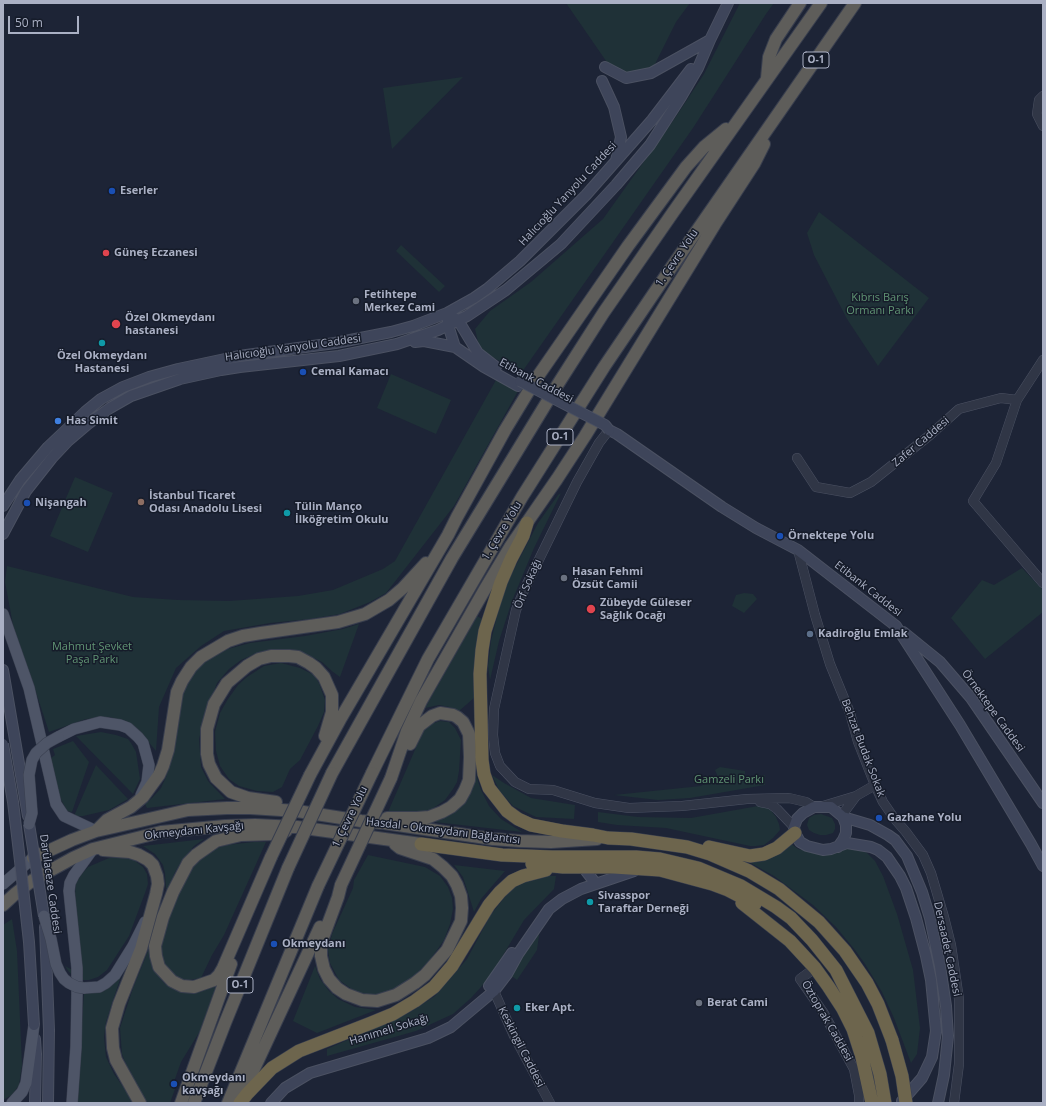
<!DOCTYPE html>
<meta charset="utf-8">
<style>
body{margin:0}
#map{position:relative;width:1046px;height:1106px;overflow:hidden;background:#1d2436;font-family:"Open Sans",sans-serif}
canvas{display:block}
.frame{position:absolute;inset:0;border:4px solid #aab0c4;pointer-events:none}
.scale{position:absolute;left:8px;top:16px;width:71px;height:18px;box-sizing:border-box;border:2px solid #aab0c4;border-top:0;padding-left:5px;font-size:12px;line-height:14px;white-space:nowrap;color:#aab0c4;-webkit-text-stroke:3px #161c2a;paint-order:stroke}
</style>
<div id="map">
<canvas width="1046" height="1106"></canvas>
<div class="frame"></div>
<div class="scale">50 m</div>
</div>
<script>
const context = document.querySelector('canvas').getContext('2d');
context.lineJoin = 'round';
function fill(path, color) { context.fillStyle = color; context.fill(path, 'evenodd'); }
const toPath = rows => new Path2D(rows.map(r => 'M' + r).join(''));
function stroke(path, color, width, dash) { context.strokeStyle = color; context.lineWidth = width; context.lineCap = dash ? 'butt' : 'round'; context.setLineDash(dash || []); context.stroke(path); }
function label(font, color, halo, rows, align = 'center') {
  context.font = font + ' "Open Sans",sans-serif'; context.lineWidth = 3; context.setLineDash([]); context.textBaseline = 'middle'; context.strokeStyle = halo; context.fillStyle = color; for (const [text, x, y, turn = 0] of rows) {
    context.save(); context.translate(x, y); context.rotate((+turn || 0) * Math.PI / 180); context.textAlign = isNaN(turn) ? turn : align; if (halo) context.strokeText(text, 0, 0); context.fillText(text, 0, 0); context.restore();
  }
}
fill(toPath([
 [566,3,690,3,676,22,653,68,639,75,613,71],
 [740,3,774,3,766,14,693,128,522,372,488,355,479,346,475,329,490,311,531,282,603,219,675,118,704,74],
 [463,77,392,149,383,88],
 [819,212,929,298,878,366,847,319,814,255,807,233],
 [401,245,445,286,439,292,396,251],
 [391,374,451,400,436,434,377,408],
 [496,380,518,391,454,506,386,593,370,602,340,614,310,619,270,623,224,631,201,646,176,668,159,707,156,751,138,729,125,721,110,717,86,719,49,732,30,674,14,630,5,582,7,566,133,597,178,600,229,601,298,596,333,590,383,569,395,561],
 [75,477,113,493,88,552,50,536],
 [561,493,534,548,512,601,499,641,490,680,488,666,491,641,501,600,510,577,538,523,558,495],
 [1022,568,1043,590,1043,612,985,659,951,618,982,580,994,585],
 [744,593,753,594,757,599,744,613,732,606,736,595],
 [477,616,482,619,477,642,475,655,474,698,459,711,449,707,439,705,425,708],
 [359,624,340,677,333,672,322,662,306,654,291,649,273,649,255,654,241,660,229,669,217,683,204,719,199,739,201,767,208,781,225,799,147,808,145,804,153,797,161,788,166,777,171,758,183,692,189,679,199,667,209,659,228,649,250,643,305,636,343,629],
 [281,663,300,668,314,675,319,683,325,700,324,712,318,726,300,760,290,769,282,787,273,792,257,791,239,786,229,779,220,766,216,751,215,732,220,713,228,699,238,685,247,677,264,666],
 [440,721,449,722,455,728,461,740,459,771,457,782,453,789,445,800,432,809,420,813,400,814,388,812,424,729,428,725],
 [101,732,116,735,128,739,131,743,136,752,140,779,133,794,76,736],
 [73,741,89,762,72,812,67,811,56,790,50,759,55,755,53,749],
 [96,765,128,799,109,810,83,816,74,816],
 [720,767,745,771,745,777,765,775,765,785,690,798,658,800,614,795,701,786,718,777,715,770],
 [474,769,481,790,489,806,501,819,522,832,435,822,450,814],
 [492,775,504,783,531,798,575,805,574,819,536,817,513,806,499,790],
 [758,806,765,806,769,808,776,817,779,824,780,830,773,838,764,845,756,846,750,846,666,828,617,825,598,822,598,812,638,817,691,818],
 [821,814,832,818,835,824,835,829,833,833,826,835,820,835,814,833,809,830,807,825,809,818,814,815],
 [204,839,194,846,181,862,175,872,169,887,166,889,165,873,163,865,155,854,143,846],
 [786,840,798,849,818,854,844,847,857,847,867,853,875,861,883,876,897,914,913,970,920,1028,917,1054,911,1063,894,1018,882,992,865,964,855,950,836,927,813,905,774,876,747,861],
 [254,842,266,842,224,935,212,955,201,978,189,980,182,979,171,973,163,963,159,950,164,930,185,879,192,868,201,858,217,848,227,845],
 [368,855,425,867,440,876,448,887,452,898,453,909,450,924,444,940,430,960,415,975,396,989,383,995,371,995,356,992,339,980,330,963,328,950,332,934,353,888,354,880],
 [120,857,134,860,143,867,147,874,148,884,145,893,129,936,107,970,98,977,89,980,82,980,76,978,69,972,65,966,80,974,75,894,76,883,81,875,88,867,109,858],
 [454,865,505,871,481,899,474,912,463,877],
 [544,876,556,876,554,889,524,920,490,977,471,998,453,1014,416,1031,327,1056,327,1049,407,1014,435,996,467,959,490,916,504,898,517,885,529,878],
 [12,919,17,951,22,1065,19,1085,12,1095,3,1100,3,925],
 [540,928,537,950,517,980,513,977,508,979],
 [150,946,152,966,157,974,164,983,173,989,190,993,199,992,216,986,200,1031,181,1062,175,1079,173,1079,170,1087,175,1089,170,1103,147,1103,129,1076,131,1072,127,1067,122,1054,120,1028,133,988],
 [315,966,320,979,329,991,338,999,355,1007,376,1010,317,1033,293,1021],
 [121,976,106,1022,104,1037,106,1057,114,1074,129,1095,133,1103,76,1103,84,993,108,988]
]), '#1f3137');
const tertiary = toPath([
 [1043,96,1039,100,1037,114,1043,126],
 [1017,400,996,463,973,501,1043,583],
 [609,430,599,443,577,482,525,588,516,610,494,709,493,735,495,753,500,766,515,782,529,789,553,790,595,803,629,808,682,806,747,799,789,798,806,802,814,807],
 [797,458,816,487,850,493,871,482,930,435,959,409,1001,398,1017,400,1043,360],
 [798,550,815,615,830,664,850,713,858,742,875,785,883,802,894,818,906,832,923,855,931,873,944,917,951,945,959,999,959,1064,954,1103],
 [760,802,770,804,777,809,794,827],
 [823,806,856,796,875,785],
 [842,815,856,796],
 [815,968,800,979,823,1012,854,1069,859,1095,859,1103],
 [494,991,514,1036,550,1103]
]);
const secondary = toPath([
 [605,67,626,78,651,73,710,40],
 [602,81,614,107,621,137,616,161],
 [454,318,458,320,478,353,496,367],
 [448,319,448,325,455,347],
 [415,342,424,341,455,347,484,367,518,386],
 [609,430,617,434,722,507,756,528,798,550,896,626,960,725,1031,844,1043,866],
 [3,506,20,480,48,447,85,412,101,399,123,387,149,377,178,369,239,356,335,343,391,332,413,326,447,313,474,298,487,289,520,261,586,195,652,120,691,69],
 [3,534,26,491,52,458,68,441,88,424,110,408,131,396,180,379,221,370,240,367,339,356,397,344,438,330,467,316,506,290,561,244,616,185,650,145,681,97,698,68,710,40,728,3],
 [903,632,940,662,971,698,1043,803],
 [3,670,28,816],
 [843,817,870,825,888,835,895,840,907,856,922,892,930,918,940,966,946,1006,948,1036,944,1075,938,1103],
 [838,847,843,840,846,833,846,825,843,817,831,807,814,807,803,813,797,819,794,827,795,833,800,842,807,846,823,850,831,849,847,843,871,847,878,850,887,857,900,876,906,888,916,918,926,956,931,980,936,1031,932,1057,922,1078,902,1101],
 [583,867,596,884],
 [45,927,49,1030,48,1103],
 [489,986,512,953],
 [35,1039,36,1054,35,1103],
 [271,1103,285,1088,310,1073,428,1038,451,1027,494,991,507,974,518,954,549,909,562,899,581,889,634,871]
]);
const primary = toPath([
 [3,614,29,688,56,804,64,816,96,831],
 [58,737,74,729,100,722,120,725,128,728,138,737,143,743,149,765,147,782,141,795],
 [3,884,33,858],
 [84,988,99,987,106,983,115,975,133,946,145,922],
 [12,1103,22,1092,26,1083,34,1025],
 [72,1103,76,1047,77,994,77,968,69,891,70,883,74,875,93,849]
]);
const trunk = toPath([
 [767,78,769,57,776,39,800,3],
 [332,773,452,558,558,384,604,312,674,211,821,3],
 [372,773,428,659,522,497,604,367,673,265,855,3],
 [310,775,341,718,448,535,457,517,505,430,536,379,628,246,686,167,704,147,726,129],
 [391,778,407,731,421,701,485,589,510,547,557,479,585,436,715,224,754,164,764,144],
 [276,802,248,798,231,792,216,778,209,764,207,754,207,729,214,704,227,683,247,666,259,659,271,656,289,656,298,657,309,663,316,668,324,677,332,695,332,712,325,736],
 [387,818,417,818,429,817,442,812,451,807,460,799,465,790,469,780,470,757,469,734,463,722,457,717,453,715,440,713,432,716,419,726,410,744],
 [96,831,107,820,131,807,143,797,159,775,163,766,168,750,177,692,182,681,191,667,201,657,228,641,243,636,261,633,338,622,365,614,389,600,403,588,426,563],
 [103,850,130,852,139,855,148,860,153,865,157,876,158,884,156,894,141,949,119,1004,112,1028,113,1048,116,1060,140,1103],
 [271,857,223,968,219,975,214,980,194,987,182,986,172,981,159,967,156,956,155,946,163,917,173,892,188,863,196,855,216,841,241,835,277,834,286,831],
 [33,858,72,840,96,831,114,827,188,810,227,808,250,808,297,811,361,821,384,823,493,839,520,841,551,842,597,839],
 [341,885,338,897,321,943,321,956,324,969,329,979,337,988,346,994,362,1000,377,1001,396,995,415,983,425,975,447,950,461,921,462,908,461,896,457,885,452,876,443,867,433,859,400,848,395,844],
 [3,905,16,893,33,880,73,858,93,849,161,832,225,826,255,825,297,827,421,844],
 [240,1099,320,927],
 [181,1103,231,964],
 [194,1103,225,1023,288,868],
 [228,1103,318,886]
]);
const motorway = toPath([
 [527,523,523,536,511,559,501,582,485,631,482,650,480,674,482,760,484,774,489,788,507,811,518,819,531,825,562,831,593,835,608,838,631,839,687,847,710,854,749,871,779,889,819,922,845,951,867,983,878,1004,892,1040],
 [421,844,502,855,552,857,636,857,660,859,698,868,741,886,776,907,791,918,812,940,836,970,868,1033,880,1074,885,1103],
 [709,847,750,856,764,854,777,848,795,833],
 [532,864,563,867,614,867,660,870,712,884,728,890,755,904],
 [742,903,790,941,815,968,828,986,843,1009,853,1029,862,1057,872,1103],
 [240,1103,247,1094,272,1068,299,1051,371,1023,393,1014,415,1001,434,987,452,966,489,905,500,892,512,881,523,876,546,870]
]);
stroke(tertiary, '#4b5162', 10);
stroke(secondary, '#4b5162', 12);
stroke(primary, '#3a4050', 12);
stroke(trunk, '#383e4e', 14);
stroke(motorway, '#383e4e', 14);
stroke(tertiary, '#303646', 9);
stroke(secondary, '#3e455a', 10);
stroke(primary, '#4e5567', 11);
stroke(trunk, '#5e5d5a', 12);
stroke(motorway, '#6d654d', 13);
const secondaryBridge = toPath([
 [520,381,605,425,609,430],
 [3,744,13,802,20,861,29,942,34,1025],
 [29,824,44,916]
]);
const primaryBridge = toPath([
 [29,824,32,813,29,775,32,760,36,753,47,743,58,737],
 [44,916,51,939,56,964,60,973,64,979,69,983,77,987,84,988]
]);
const trunkBridge = toPath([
 [271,857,310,775],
 [288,868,332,773],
 [341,885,391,778],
 [318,886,372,773]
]);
const motorwayBridge = toPath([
 [892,1040,902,1076,906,1103]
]);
stroke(secondaryBridge, '#4b5162', 12, []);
stroke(primaryBridge, '#3a4050', 12, []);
stroke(trunkBridge, '#383e4e', 14, []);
stroke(motorwayBridge, '#383e4e', 14, []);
stroke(secondaryBridge, '#3e455a', 10);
stroke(primaryBridge, '#4e5567', 11);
stroke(trunkBridge, '#5e5d5a', 12);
stroke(motorwayBridge, '#6d654d', 13);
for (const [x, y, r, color] of [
 [112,191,4,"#1a4fb4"],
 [106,253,4,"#e0444e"],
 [356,301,4,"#6b7280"],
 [116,324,5,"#e0444e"],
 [102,343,4,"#0f9aa8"],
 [303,372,4,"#1a4fb4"],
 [58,421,4,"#3f7fe0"],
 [141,502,4,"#8d6e63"],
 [27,503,4,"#1a4fb4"],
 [287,513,4,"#0f9aa8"],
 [780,536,4,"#1a4fb4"],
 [564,578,4,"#6b7280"],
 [591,609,5,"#e0444e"],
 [810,634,4,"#5c6f8a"],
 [879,818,4,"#1a4fb4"],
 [590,902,4,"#0f9aa8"],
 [274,944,4,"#1a4fb4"],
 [699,1003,4,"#6b7280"],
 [517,1008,4,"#0f9aa8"],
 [174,1084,4,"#1a4fb4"]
]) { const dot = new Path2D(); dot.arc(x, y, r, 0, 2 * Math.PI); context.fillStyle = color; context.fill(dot); stroke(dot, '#161c2a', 1.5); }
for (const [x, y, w] of [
 [816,60,26],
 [560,437,26],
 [240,985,26]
]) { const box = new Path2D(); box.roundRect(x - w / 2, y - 8, w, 16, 3); context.fillStyle = '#161c2a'; context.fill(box); stroke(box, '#aab0c4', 1); }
label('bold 10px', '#aab0c4', null, [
 ["O-1",816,60],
 ["O-1",560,437],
 ["O-1",240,985]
]);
label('bold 11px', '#aab0c4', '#161c2a', [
 ["Eserler",120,191],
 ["Güneş Eczanesi",114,253],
 ["Fetihtepe",364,295],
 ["Merkez Cami",364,308],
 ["Özel Okmeydanı",125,318],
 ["hastanesi",125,331],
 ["Özel Okmeydanı",102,356,"center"],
 ["Hastanesi",102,369,"center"],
 ["Cemal Kamacı",311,372],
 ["Has Simit",66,421],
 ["İstanbul Ticaret",149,496],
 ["Odası Anadolu Lisesi",149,509],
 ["Nişangah",35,503],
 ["Tülin Manço",295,507],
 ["İlköğretim Okulu",295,520],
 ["Örnektepe Yolu",788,536],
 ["Hasan Fehmi",572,572],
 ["Özsüt Camii",572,585],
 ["Zübeyde Güleser",600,603],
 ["Sağlık Ocağı",600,616],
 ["Kadiroğlu Emlak",818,634],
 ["Gazhane Yolu",887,818],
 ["Sivasspor",598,896],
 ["Taraftar Derneği",598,909],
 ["Okmeydanı",282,944],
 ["Berat Cami",707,1003],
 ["Eker Apt.",525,1008],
 ["Okmeydanı",182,1078],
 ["kavşağı",182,1091]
], 'left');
label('11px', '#aab0c4', '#161c2a', [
 ["Halıcıoğlu Yanyolu Caddesi",568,194,-47],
 ["1. Çevre Yolu",677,258,-56],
 ["Halıcıoğlu Yanyolu Caddesi",293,348,-8],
 ["Etibank Caddesi",536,381,28],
 ["Zafer Caddesi",921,442,-40],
 ["1. Çevre Yolu",502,531,-59],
 ["Örf Sokağı",528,584,-67],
 ["Etibank Caddesi",868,589,38],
 ["Örnektepe Caddesi",993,711,54],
 ["Behzat Budak Sokak",863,748,69],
 ["1. Çevre Yolu",350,817,-64],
 ["Okmeydanı Kavşağı",194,831,-6],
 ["Hasdal - Okmeydanı Bağlantısı",443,831,7],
 ["Darülaceze Caddesi",50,884,82],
 ["Dersaadet Caddesi",947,949,78],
 ["Öztoprak Caddesi",827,1021,60],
 ["Hanımeli Sokağı",389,1030,-17],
 ["Keskingil Caddesi",521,1047,63]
]);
label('11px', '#619574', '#161c2a', [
 ["Kıbrıs Barış",880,298],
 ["Ormanı Parkı",880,311],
 ["Mahmut Şevket",92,647],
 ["Paşa Parkı",92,660],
 ["Gamzeli Parkı",729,780]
]);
</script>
